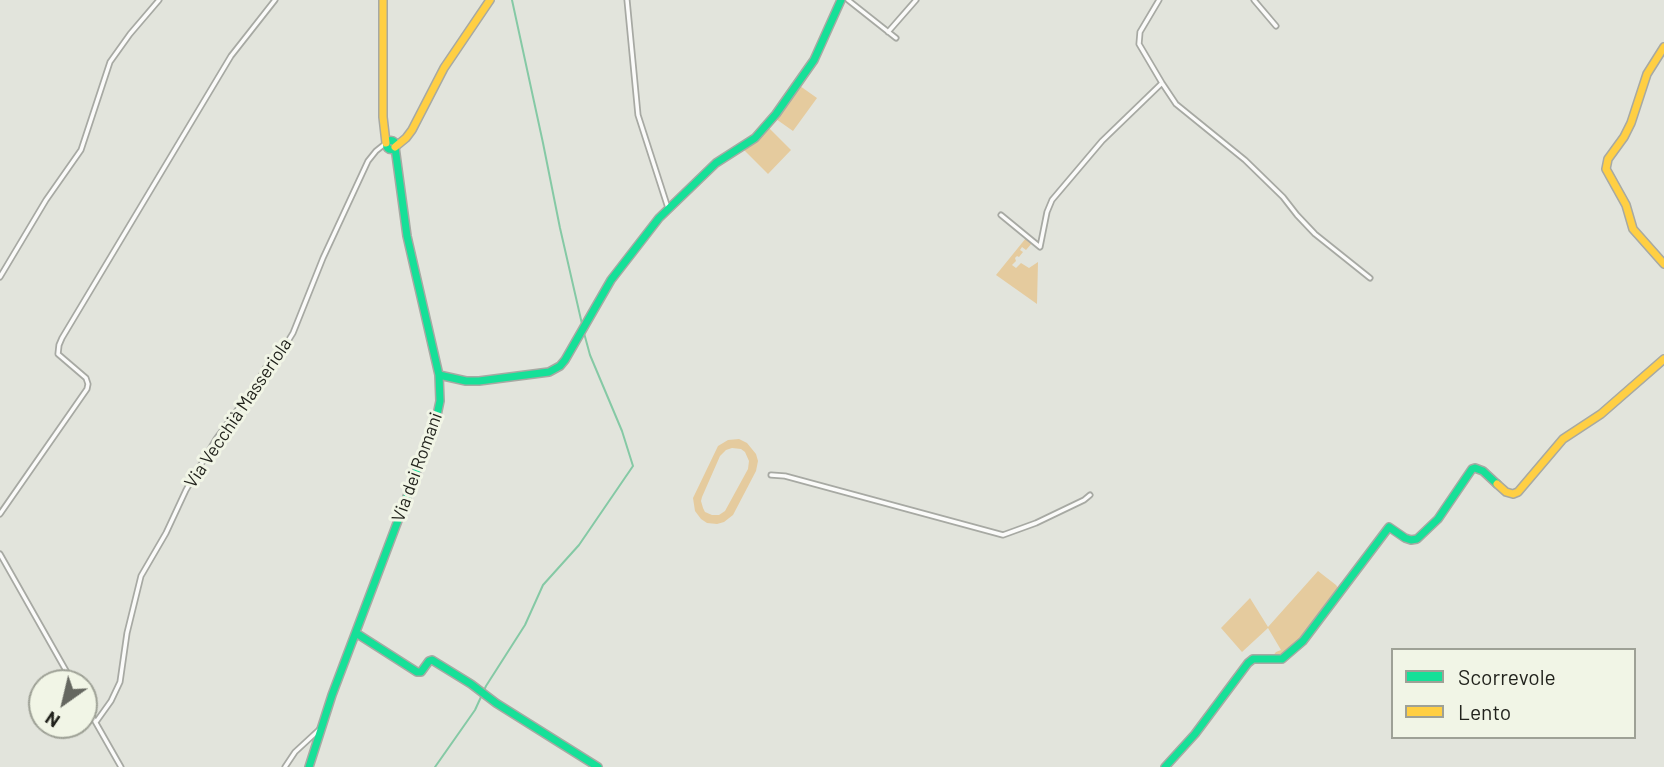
<!DOCTYPE html>
<meta charset="utf-8">
<style>
body{margin:0}
#map{position:relative;width:1664px;height:767px;overflow:hidden;background:#e2e4dc;font-family:Barlow,sans-serif}
canvas{display:block}
.legend{position:absolute;left:1391px;top:648px;width:245px;height:91px;box-sizing:border-box;background:#f1f5e6;border:2px solid #9ea196;margin:0;padding:9px 12px;list-style:none;font-size:21px;color:#22231d}
.legend li{display:flex;align-items:center;gap:14px;height:35px}
.legend b{width:35px;border:2px solid #9ea196}
.north{position:absolute;left:28px;top:669px;width:70px;height:70px;box-sizing:border-box;background:#f1f5e6;border:2px solid #9ea196;border-radius:50%;rotate:214deg;font-size:19px;font-weight:700;line-height:28px;text-align:center;color:#22231d}
.north::after{content:'';display:block;margin:auto;width:24px;height:32px;background:#656760;clip-path:polygon(50% 0,100% 100%,50% 72%,0 100%)}
</style>
<div id="map">
<canvas width="1664" height="767"></canvas>
<ul class="legend">
<li><b style="height:9px;background:#16e098"></b>Scorrevole</li>
<li><b style="height:9px;background:#ffcf43"></b>Lento</li>
</ul>
<div class="north">N</div>
</div>
<script>
const context = document.querySelector('canvas').getContext('2d');
context.lineJoin = 'round';
function fill(path, color) { context.fillStyle = color; context.fill(path, 'evenodd'); }
const toPath = rows => new Path2D(rows.map(r => 'M' + r).join(''));
function stroke(path, color, width, dash) { context.strokeStyle = color; context.lineWidth = width; context.lineCap = dash ? 'butt' : 'round'; context.setLineDash(dash || []); context.stroke(path); }
function label(font, color, halo, rows, align = 'center') {
  context.font = font + ' Barlow,sans-serif'; context.lineWidth = 6; context.setLineDash([]); context.textBaseline = 'middle'; context.strokeStyle = halo; context.fillStyle = color; for (const [text, x, y, turn = 0] of rows) {
    context.save(); context.translate(x, y); context.rotate((+turn || 0) * Math.PI / 180); context.textAlign = isNaN(turn) ? turn : align; if (halo) context.strokeText(text, 0, 0); context.fillText(text, 0, 0); context.restore();
  }
}
fill(toPath([
 [800,86,817,98,793,131,776,119],
 [768,127,791,150,768,174,742,148],
 [1026,238,1032,243,1026,250,1022,247,1020,250,1023,252,1019,257,1017,256,1015,258,1016,261,1012,265,1016,268,1021,263,1029,268,1038,262,1037,304,996,275],
 [739,439,747,443,756,454,758,461,756,471,733,515,724,522,717,524,707,523,701,519,695,511,693,498,718,446,728,440],
 [732,448,741,449,745,452,749,461,748,469,725,511,719,515,712,515,705,512,703,508,701,501,702,497,720,456,726,450],
 [1318,571,1336,585,1340,591,1313,625,1310,626,1311,628,1305,635,1284,656,1271,658,1276,652,1281,650,1268,628,1242,652,1221,628,1250,598,1268,627]
]), '#e5cb9e');
stroke(toPath([
 [512,0,543,143,560,228,582,324],
 [435,767,475,710,486,686,525,625,543,585,579,545,633,466,622,431,590,355,584,333]
]), '#85c9a5', 2);
const street = toPath([
 [627,0,638,115,668,208],
 [848,0,896,38],
 [1159,0,1140,32,1139,44,1162,83,1176,104,1245,160,1283,197,1297,215,1315,234,1370,278],
 [1254,0,1276,26],
 [888,32,916,0],
 [1001,215,1040,247,1047,212,1052,200,1102,141,1162,83],
 [0,277,46,200,81,150,110,62,130,34,159,0],
 [771,475,785,476,1003,535,1036,523,1084,500,1090,495],
 [0,514,87,389,88,384,86,378,58,354,59,345,62,338,231,56,275,0],
 [0,554,73,683],
 [84,702,121,767],
 [96,722,111,701,120,682,127,633,141,576,166,533,186,490,216,439,257,383,266,367,277,359,293,333,323,258,368,161,376,151,386,143],
 [285,767,295,752,321,728]
]);
const fast = toPath([
 '386.5 145a4.5 4.5 0 1 1 9 0a4.5 4.5 0 1 1-9 0Z',
 [439,375,466,381,479,381,549,372,560,366,565,360,611,280,659,218,716,163,755,138,776,114,814,60,841,0],
 [356,633,417,672,421,672,429,661,432,660,471,684,496,703,598,767],
 [309,767,332,695,436,420,440,401,439,375,407,236,395,147],
 [1165,767,1195,734,1248,663,1253,659,1282,659,1303,641,1389,527,1405,538,1411,540,1417,539,1438,519,1472,469,1475,468,1483,471,1497,484]
]);
const slow = toPath([
 [383,0,383,117,386,143],
 [1664,47,1647,74,1631,123,1624,137,1608,159,1606,169,1626,205,1633,229,1664,264],
 [395,147,406,138,412,130,444,68,490,0],
 [1497,484,1506,492,1513,494,1518,492,1563,439,1601,414,1664,359]
]);
stroke(street, '#a7a9a3', 7);
stroke(fast, '#a7a9a3', 10);
stroke(slow, '#a7a9a3', 10);
stroke(street, '#fbfbfa', 3.5);
stroke(fast, '#16e098', 7);
stroke(slow, '#ffcf43', 7);
label('18px', '#22231d', '#f1f5e6', [
 ["Via Vecchià Masseriola",238,413,-56],
 ["Via dei Romani",417,467,-70]
]);
</script>
